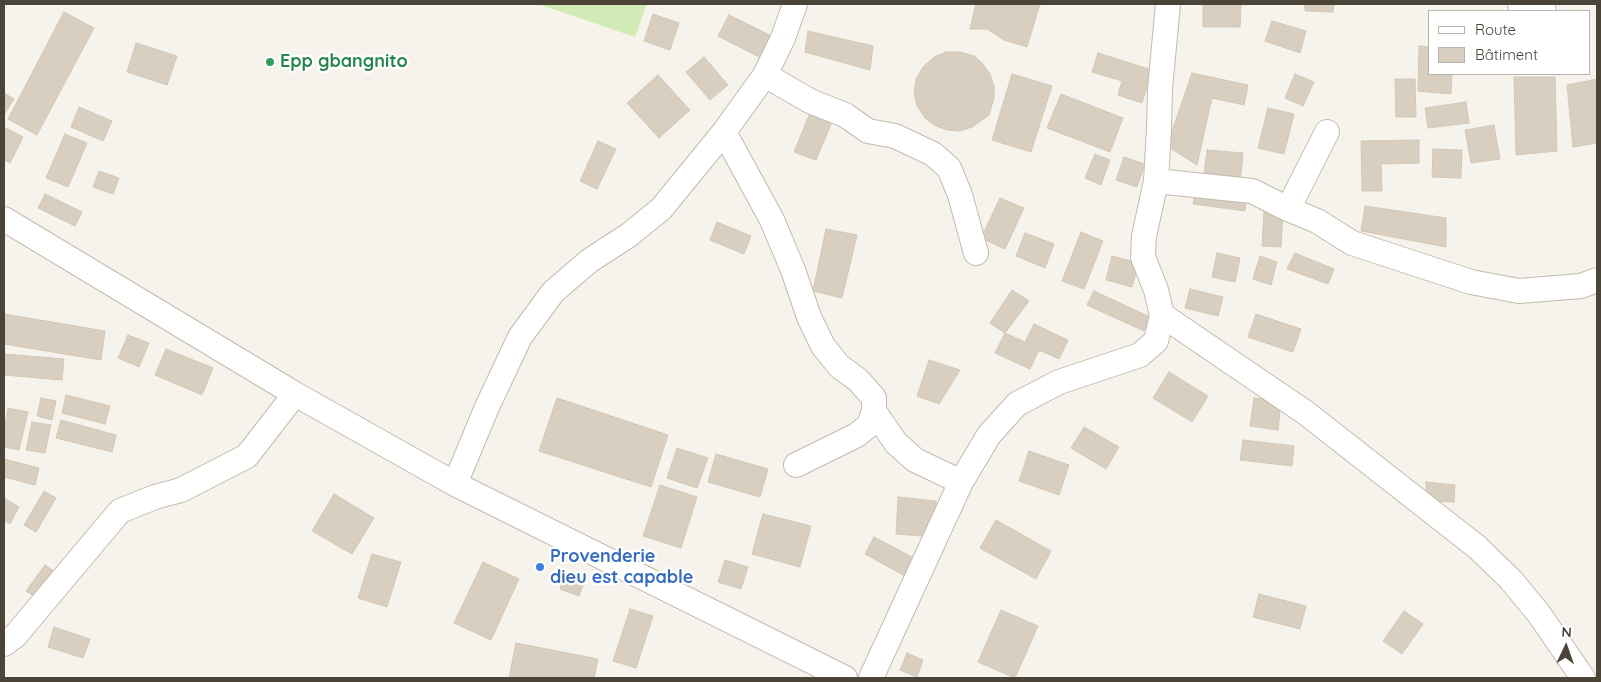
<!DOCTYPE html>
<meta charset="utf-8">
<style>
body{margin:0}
#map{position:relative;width:1601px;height:682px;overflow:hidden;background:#f6f3ec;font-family:Quicksand,sans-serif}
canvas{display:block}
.frame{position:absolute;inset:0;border:5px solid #4b4439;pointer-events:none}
.legend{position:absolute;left:1428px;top:10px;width:162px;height:65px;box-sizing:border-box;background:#fff;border:1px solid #b7b4b0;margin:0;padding:6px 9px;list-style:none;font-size:15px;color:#4b4439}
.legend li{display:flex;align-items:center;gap:10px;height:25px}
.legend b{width:25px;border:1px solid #b7b4b0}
.north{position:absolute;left:1541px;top:622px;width:50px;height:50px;-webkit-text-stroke:4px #fff;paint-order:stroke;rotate:3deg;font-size:14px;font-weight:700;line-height:20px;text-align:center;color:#4b4439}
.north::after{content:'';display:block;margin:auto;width:18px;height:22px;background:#4b4439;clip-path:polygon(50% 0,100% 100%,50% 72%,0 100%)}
</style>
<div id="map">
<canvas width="1601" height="682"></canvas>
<div class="frame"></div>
<ul class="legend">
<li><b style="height:6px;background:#fff"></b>Route</li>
<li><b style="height:14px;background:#d8cfc1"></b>Bâtiment</li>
</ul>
<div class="north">N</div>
</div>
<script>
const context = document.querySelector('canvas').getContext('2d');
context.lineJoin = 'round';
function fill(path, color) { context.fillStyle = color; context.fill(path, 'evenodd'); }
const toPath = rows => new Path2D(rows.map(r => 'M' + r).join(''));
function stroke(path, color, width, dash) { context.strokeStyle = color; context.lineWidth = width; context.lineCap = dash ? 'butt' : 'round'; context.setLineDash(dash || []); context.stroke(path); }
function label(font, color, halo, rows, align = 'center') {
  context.font = font + ' Quicksand,sans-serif'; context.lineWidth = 4.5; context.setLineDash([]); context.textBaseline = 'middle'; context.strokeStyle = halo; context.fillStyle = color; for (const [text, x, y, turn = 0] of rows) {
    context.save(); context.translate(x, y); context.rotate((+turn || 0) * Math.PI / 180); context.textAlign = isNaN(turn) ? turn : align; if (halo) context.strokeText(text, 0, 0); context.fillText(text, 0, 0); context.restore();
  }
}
fill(toPath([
 [538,4,647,4,635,37]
]), '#d2eab5');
const building = toPath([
 [976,4,1040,4,1027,47,1004,40,987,29,970,29,976,4],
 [1203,4,1241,4,1240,27,1203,27,1203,4],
 [1305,4,1334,4,1333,12,1305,11,1305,4],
 [64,12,94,28,37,135,8,119,64,12],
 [653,14,679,23,670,50,644,41,653,14],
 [729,15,778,39,767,61,718,36,729,15],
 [1272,21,1306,31,1300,53,1265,41,1272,21],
 [808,31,873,46,870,70,805,52,808,31],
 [136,43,177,56,167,85,127,72,136,43],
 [1419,46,1430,47,1430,74,1452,74,1451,94,1418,91,1419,46],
 [946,52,960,52,974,56,983,64,990,74,994,86,994,98,989,115,972,127,960,131,947,130,936,126,925,118,917,106,914,93,916,79,923,67,934,57,946,52],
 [1098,53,1152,70,1142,103,1118,95,1122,81,1092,72,1098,53],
 [704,57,728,85,710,100,686,72,704,57],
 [1192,73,1248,85,1244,105,1212,98,1197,165,1167,146,1192,73],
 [1012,74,1052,86,1031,152,992,140,1012,74],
 [1295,74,1314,82,1303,106,1285,98,1295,74],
 [658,75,690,110,659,138,627,103,658,75],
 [1514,77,1555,77,1557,151,1516,155,1514,77],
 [1395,79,1415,79,1416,117,1396,117,1395,79],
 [1597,79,1597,143,1573,147,1567,85,1597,79],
 [4,93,14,99,4,115,4,93],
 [1061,94,1123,118,1110,152,1047,128,1061,94],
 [1466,102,1469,123,1428,128,1425,108,1466,102],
 [79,107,112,121,103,141,71,127,79,107],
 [812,108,834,117,816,160,794,152,812,108],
 [1268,108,1294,114,1284,154,1258,148,1268,108],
 [1494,125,1500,159,1471,163,1465,130,1494,125],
 [4,127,23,137,10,163,4,160,4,127],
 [65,134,87,143,68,187,46,178,65,134],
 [1419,140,1419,163,1381,164,1382,191,1362,191,1361,141,1419,140],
 [598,141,616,149,597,189,580,181,598,141],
 [1433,149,1462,150,1461,178,1432,177,1433,149],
 [1207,150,1243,153,1240,183,1203,182,1207,150],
 [1095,154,1110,160,1101,185,1085,178,1095,154],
 [1124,157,1145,164,1137,187,1116,180,1124,157],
 [99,171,119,178,113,194,93,187,99,171],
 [1195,188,1247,196,1245,211,1193,204,1195,188],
 [45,194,82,212,75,226,38,208,45,194],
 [1000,198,1024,208,1005,249,981,238,1000,198],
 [1365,206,1446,218,1446,247,1361,231,1365,206],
 [1264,211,1283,213,1281,247,1262,246,1264,211],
 [717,222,751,236,744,254,710,240,717,222],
 [826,229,857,235,842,298,813,291,826,229],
 [1081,232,1103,241,1084,289,1062,281,1081,232],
 [1025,233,1054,244,1045,268,1016,256,1025,233],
 [1217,253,1240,258,1235,282,1212,277,1217,253],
 [1295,253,1334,269,1328,284,1287,269,1295,253],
 [1112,256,1139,263,1132,287,1106,280,1112,256],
 [1260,256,1277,262,1271,285,1253,279,1260,256],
 [1190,289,1223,297,1218,316,1185,308,1190,289],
 [1012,290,1029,301,1005,333,990,323,1012,290],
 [1094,291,1150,317,1144,331,1087,305,1094,291],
 [4,314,105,331,101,360,4,344,4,314],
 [1256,314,1301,329,1293,352,1248,337,1256,314],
 [1034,324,1068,340,1059,359,1039,350,1030,369,995,353,1005,333,1025,342,1034,324],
 [128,335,149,343,139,367,118,358,128,335],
 [166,349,213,368,202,395,155,375,166,349],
 [4,354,64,359,62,380,4,375,4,354],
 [929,360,960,370,939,404,917,396,929,360],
 [1169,372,1208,396,1192,422,1153,398,1169,372],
 [66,395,110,406,105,424,62,413,66,395],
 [41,398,56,401,52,420,37,416,41,398],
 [557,398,668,435,651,487,539,451,557,398],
 [1254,398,1281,401,1278,430,1250,426,1254,398],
 [8,408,28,412,19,450,4,447,4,430,8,408],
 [61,420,116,435,112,452,56,438,61,420],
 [32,422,51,425,45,453,26,450,32,422],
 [1084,427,1119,447,1106,469,1071,448,1084,427],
 [1243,440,1294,446,1292,466,1240,460,1243,440],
 [677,448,708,458,697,488,667,478,677,448],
 [1029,451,1069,465,1059,495,1019,481,1029,451],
 [716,454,768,469,760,497,708,482,716,454],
 [4,459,39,468,35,485,4,477,4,459],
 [1426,482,1455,485,1454,502,1426,501,1426,482],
 [660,485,697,497,681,548,643,536,660,485],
 [44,491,56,498,36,532,24,525,44,491],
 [334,494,374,518,352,554,312,531,334,494],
 [898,497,936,501,933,537,896,534,898,497],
 [4,498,19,507,10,524,4,520,4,498],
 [763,514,811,526,800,567,752,554,763,514],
 [996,520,1051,551,1036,579,980,548,996,520],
 [874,537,914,558,905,576,865,554,874,537],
 [372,554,401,562,387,607,358,598,372,554],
 [725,560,748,567,741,589,718,582,725,560],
 [483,562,519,579,491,640,454,623,483,562],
 [45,565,55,572,37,598,26,591,45,565],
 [565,574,585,580,579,596,560,589,565,574],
 [1259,594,1306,606,1300,629,1253,617,1259,594],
 [630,609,653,616,636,668,613,661,630,609],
 [1001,610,1038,626,1015,678,978,662,1001,610],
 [1404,611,1423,624,1402,654,1383,641,1404,611],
 [54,627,90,639,83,658,48,647,54,627],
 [516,643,598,659,594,678,509,678,516,643],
 [907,653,923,660,917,677,900,670,907,653]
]);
fill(building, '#d8cfc1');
stroke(building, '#d3c7b4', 1);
const street = toPath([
 [1168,4,1160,89,1159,128,1156,181,1252,191,1288,209,1327,132],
 [1520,4,1523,7,1544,11],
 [765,75,810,101,845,115,868,131,895,136,933,154,949,168,960,195,976,253],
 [724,132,772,220,793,270,809,317,823,346,839,366,858,380,874,398,874,411,869,425,857,435,796,465],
 [1288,209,1317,221,1352,243,1471,282,1519,291,1581,286,1597,280],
 [4,219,295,394,455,484,845,678],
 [1162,315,1306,413,1477,547,1511,580,1539,614,1583,678],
 [874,411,896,443,915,460,961,482],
 [455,484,487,407,520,337,553,292,589,261,629,235,661,209,724,132,765,75,783,38,795,4],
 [4,644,15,636,120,511,155,497,181,490,247,456,295,394],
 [871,678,961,482,989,435,1017,404,1059,382,1140,355,1156,341,1162,315,1156,290,1143,257,1144,236,1156,181]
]);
stroke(street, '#c2bbae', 26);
stroke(street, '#fff', 24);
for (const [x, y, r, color] of [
 [270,62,5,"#2e9e5b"],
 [540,567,5,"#3f7fe0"]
]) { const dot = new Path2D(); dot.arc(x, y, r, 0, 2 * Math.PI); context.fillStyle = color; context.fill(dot); stroke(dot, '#fff', 2); }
label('bold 18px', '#27864d', '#fff', [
 ["Epp gbangnito",280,62]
], 'left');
label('bold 18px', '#366cbe', '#fff', [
 ["Provenderie",550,557],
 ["dieu est capable",550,578]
], 'left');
</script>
